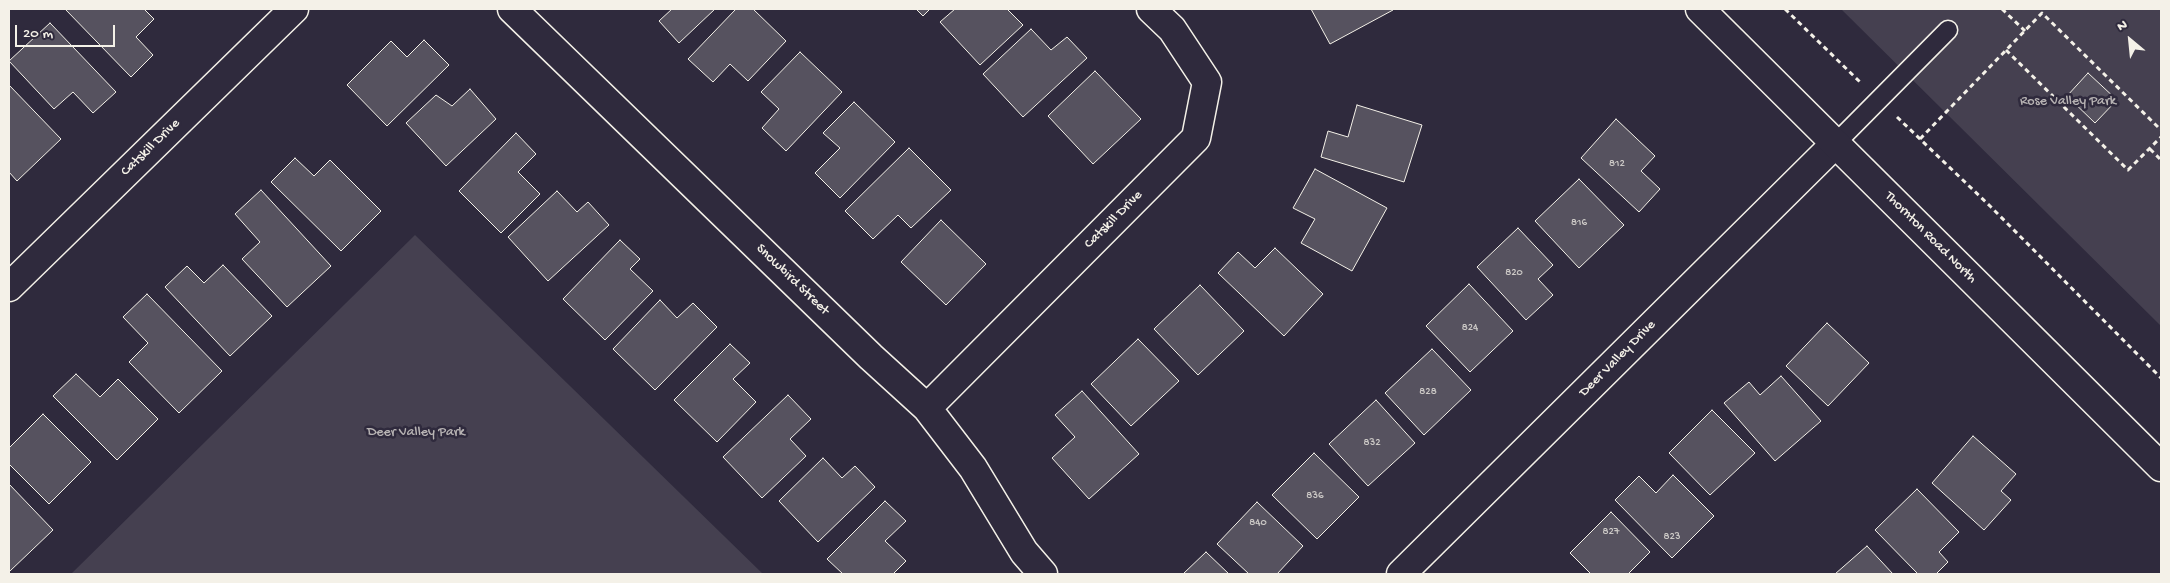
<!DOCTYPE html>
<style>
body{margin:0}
#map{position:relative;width:2170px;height:583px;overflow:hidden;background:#2f2a3d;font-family:"Gochi Hand",sans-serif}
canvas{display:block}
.frame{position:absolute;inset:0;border:10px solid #f4f1e8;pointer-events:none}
.north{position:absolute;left:2105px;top:15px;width:50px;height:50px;-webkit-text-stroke:4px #2f2a3d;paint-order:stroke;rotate:332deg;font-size:14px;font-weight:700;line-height:20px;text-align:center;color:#f4f1e8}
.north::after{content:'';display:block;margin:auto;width:18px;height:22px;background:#f4f1e8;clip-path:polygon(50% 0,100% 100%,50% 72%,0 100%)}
.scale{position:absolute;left:15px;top:25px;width:100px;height:22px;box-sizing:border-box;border:2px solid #f4f1e8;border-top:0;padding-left:6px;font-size:15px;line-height:18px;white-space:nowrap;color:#f4f1e8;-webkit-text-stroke:4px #2f2a3d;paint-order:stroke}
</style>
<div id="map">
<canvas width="2170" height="583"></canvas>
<div class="frame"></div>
<div class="north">N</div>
<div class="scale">20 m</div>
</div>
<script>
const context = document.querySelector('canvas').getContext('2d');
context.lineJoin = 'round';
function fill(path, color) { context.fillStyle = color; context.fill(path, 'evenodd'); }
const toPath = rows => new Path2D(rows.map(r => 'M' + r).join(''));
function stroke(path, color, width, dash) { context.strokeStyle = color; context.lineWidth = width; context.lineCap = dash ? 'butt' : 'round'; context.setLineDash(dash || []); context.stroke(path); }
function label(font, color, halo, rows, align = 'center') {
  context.font = font + ' "Gochi Hand",sans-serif'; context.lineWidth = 5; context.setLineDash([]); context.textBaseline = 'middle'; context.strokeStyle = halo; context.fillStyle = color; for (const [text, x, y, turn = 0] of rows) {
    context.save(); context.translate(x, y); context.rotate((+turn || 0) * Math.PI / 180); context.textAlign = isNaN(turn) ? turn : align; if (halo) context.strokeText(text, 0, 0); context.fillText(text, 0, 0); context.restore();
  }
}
fill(toPath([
 [1841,9,2161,9,2161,326],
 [415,235,763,574,71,574]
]), '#454050');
const building = toPath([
 [65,9,144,9,154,19,136,37,153,55,131,77,65,9],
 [672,9,715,9,679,43,659,21,672,9],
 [736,9,753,9,786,41,748,81,730,64,713,82,688,59,736,9],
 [916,9,930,9,923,16,916,9],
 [955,9,1007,9,1023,25,980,65,940,22,955,9],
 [1311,9,1392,9,1393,10,1330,44,1311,9],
 [50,23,116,92,93,113,73,92,54,109,9,61,50,23],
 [1031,29,1051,50,1067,37,1087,58,1023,117,983,74,1031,29],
 [424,40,449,65,387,126,347,85,391,41,407,57,424,40],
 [800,52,842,92,786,151,762,128,779,109,761,92,800,52],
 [1095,71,1141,119,1093,164,1048,116,1095,71],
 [2088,73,2117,100,2095,123,2067,96,2088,73],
 [9,85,61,139,17,181,9,172,9,85],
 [470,89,496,119,446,166,406,123,436,95,452,106,470,89],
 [854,102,895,142,840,198,815,173,840,148,823,133,854,102],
 [1357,105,1422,125,1404,182,1321,157,1328,131,1348,137,1357,105],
 [1616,119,1655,156,1641,171,1660,189,1639,212,1581,158,1616,119],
 [516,133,536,154,518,172,540,194,501,233,459,191,516,133],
 [909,148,951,190,911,228,898,215,873,239,845,211,909,148],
 [295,158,314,176,330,160,381,211,341,251,271,182,295,158],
 [1315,169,1387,208,1352,271,1301,243,1315,219,1293,208,1315,169],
 [1579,179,1624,225,1579,268,1535,221,1579,179],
 [261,190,331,266,287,307,242,259,260,242,235,214,261,190],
 [557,191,577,212,588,202,609,225,548,281,508,237,557,191],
 [941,220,986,264,946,305,901,262,941,220],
 [1518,228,1553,265,1538,279,1553,295,1526,320,1477,267,1518,228],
 [620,240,640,259,630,269,653,291,605,340,563,299,620,240],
 [1275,248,1323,294,1284,336,1218,273,1238,252,1255,268,1275,248],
 [223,265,272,316,230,356,165,287,187,266,204,283,223,265],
 [1469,284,1513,331,1470,372,1426,326,1469,284],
 [1200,285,1244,331,1198,375,1154,329,1200,285],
 [147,294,222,371,179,413,129,362,148,343,123,317,147,294],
 [660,300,677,318,693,303,717,327,655,390,613,349,660,300],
 [1827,323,1869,363,1828,406,1786,366,1827,323],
 [1138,339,1179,381,1131,426,1091,384,1138,339],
 [730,344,750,363,733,379,756,402,717,442,674,400,730,344],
 [1432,349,1471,390,1424,435,1385,393,1432,349],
 [76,374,100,397,118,379,158,419,117,460,53,396,76,374],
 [1781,376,1821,421,1775,461,1724,403,1749,382,1760,395,1781,376],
 [1082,391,1139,454,1089,499,1052,458,1075,437,1055,415,1082,391],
 [788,395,811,419,790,439,806,456,762,498,723,457,788,395],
 [1376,400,1415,443,1368,486,1329,444,1376,400],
 [1712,410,1755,453,1710,495,1669,453,1712,410],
 [43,414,91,462,49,504,9,464,9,448,43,414],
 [1973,436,2016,474,2001,491,2011,500,1984,530,1932,483,1973,436],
 [1314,453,1359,497,1317,539,1272,495,1314,453],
 [823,458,842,478,855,466,875,487,818,542,779,501,823,458],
 [1673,475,1714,516,1672,558,1615,500,1639,476,1656,493,1673,475],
 [9,484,53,530,10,571,9,570,9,484],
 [1917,489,1959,532,1939,552,1948,562,1936,574,1918,574,1875,530,1917,489],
 [885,501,906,521,885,541,906,561,893,574,843,574,827,559,885,501],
 [1257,502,1303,546,1277,574,1249,574,1217,544,1257,502],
 [1611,512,1650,552,1628,574,1591,574,1570,553,1611,512],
 [1867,546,1893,574,1835,574,1867,546],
 [1206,552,1229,574,1183,574,1206,552]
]);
fill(building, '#56525f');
stroke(building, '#f4f1e8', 1);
const service = toPath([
 [1835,144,1948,30]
]);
const minor = toPath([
 [512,9,871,357,927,408,973,468,1024,552,1043,574],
 [9,287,294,9],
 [927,408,1196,138,1207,82,1172,29,1151,9],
 [1401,574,1835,144]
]);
const secondary = toPath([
 [1700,9,2161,467]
]);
stroke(service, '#f4f1e8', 21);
stroke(minor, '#f4f1e8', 31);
stroke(secondary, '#f4f1e8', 31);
stroke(toPath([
 [1785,9,1860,82],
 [2002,9,2025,31],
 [2006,50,2128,170,2161,137],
 [1897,117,1991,207,2161,378],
 [1920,139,2042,13,2161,130],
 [2150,149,2161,160]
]), '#f4f1e8', 3, [5, 4]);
stroke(service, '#2f2a3d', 18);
stroke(minor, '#2f2a3d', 28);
stroke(secondary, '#2f2a3d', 28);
label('11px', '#ccc9c6', null, [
 ["812",1617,164],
 ["816",1579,223],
 ["820",1514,273],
 ["824",1470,328],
 ["828",1428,392],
 ["832",1372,443],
 ["836",1315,496],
 ["840",1258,523],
 ["827",1611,532],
 ["823",1672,537]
]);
label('14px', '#b7b3b3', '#2f2a3d', [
 ["Rose Valley Park",2068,102],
 ["Deer Valley Park",416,433]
]);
label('14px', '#f4f1e8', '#2f2a3d', [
 ["Catskill Drive",151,148,-44],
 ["Catskill Drive",1114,220,-45],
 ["Thornton Road North",1930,238,45],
 ["Snowbird Street",792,280,44],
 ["Deer Valley Drive",1618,359,-45]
]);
</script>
